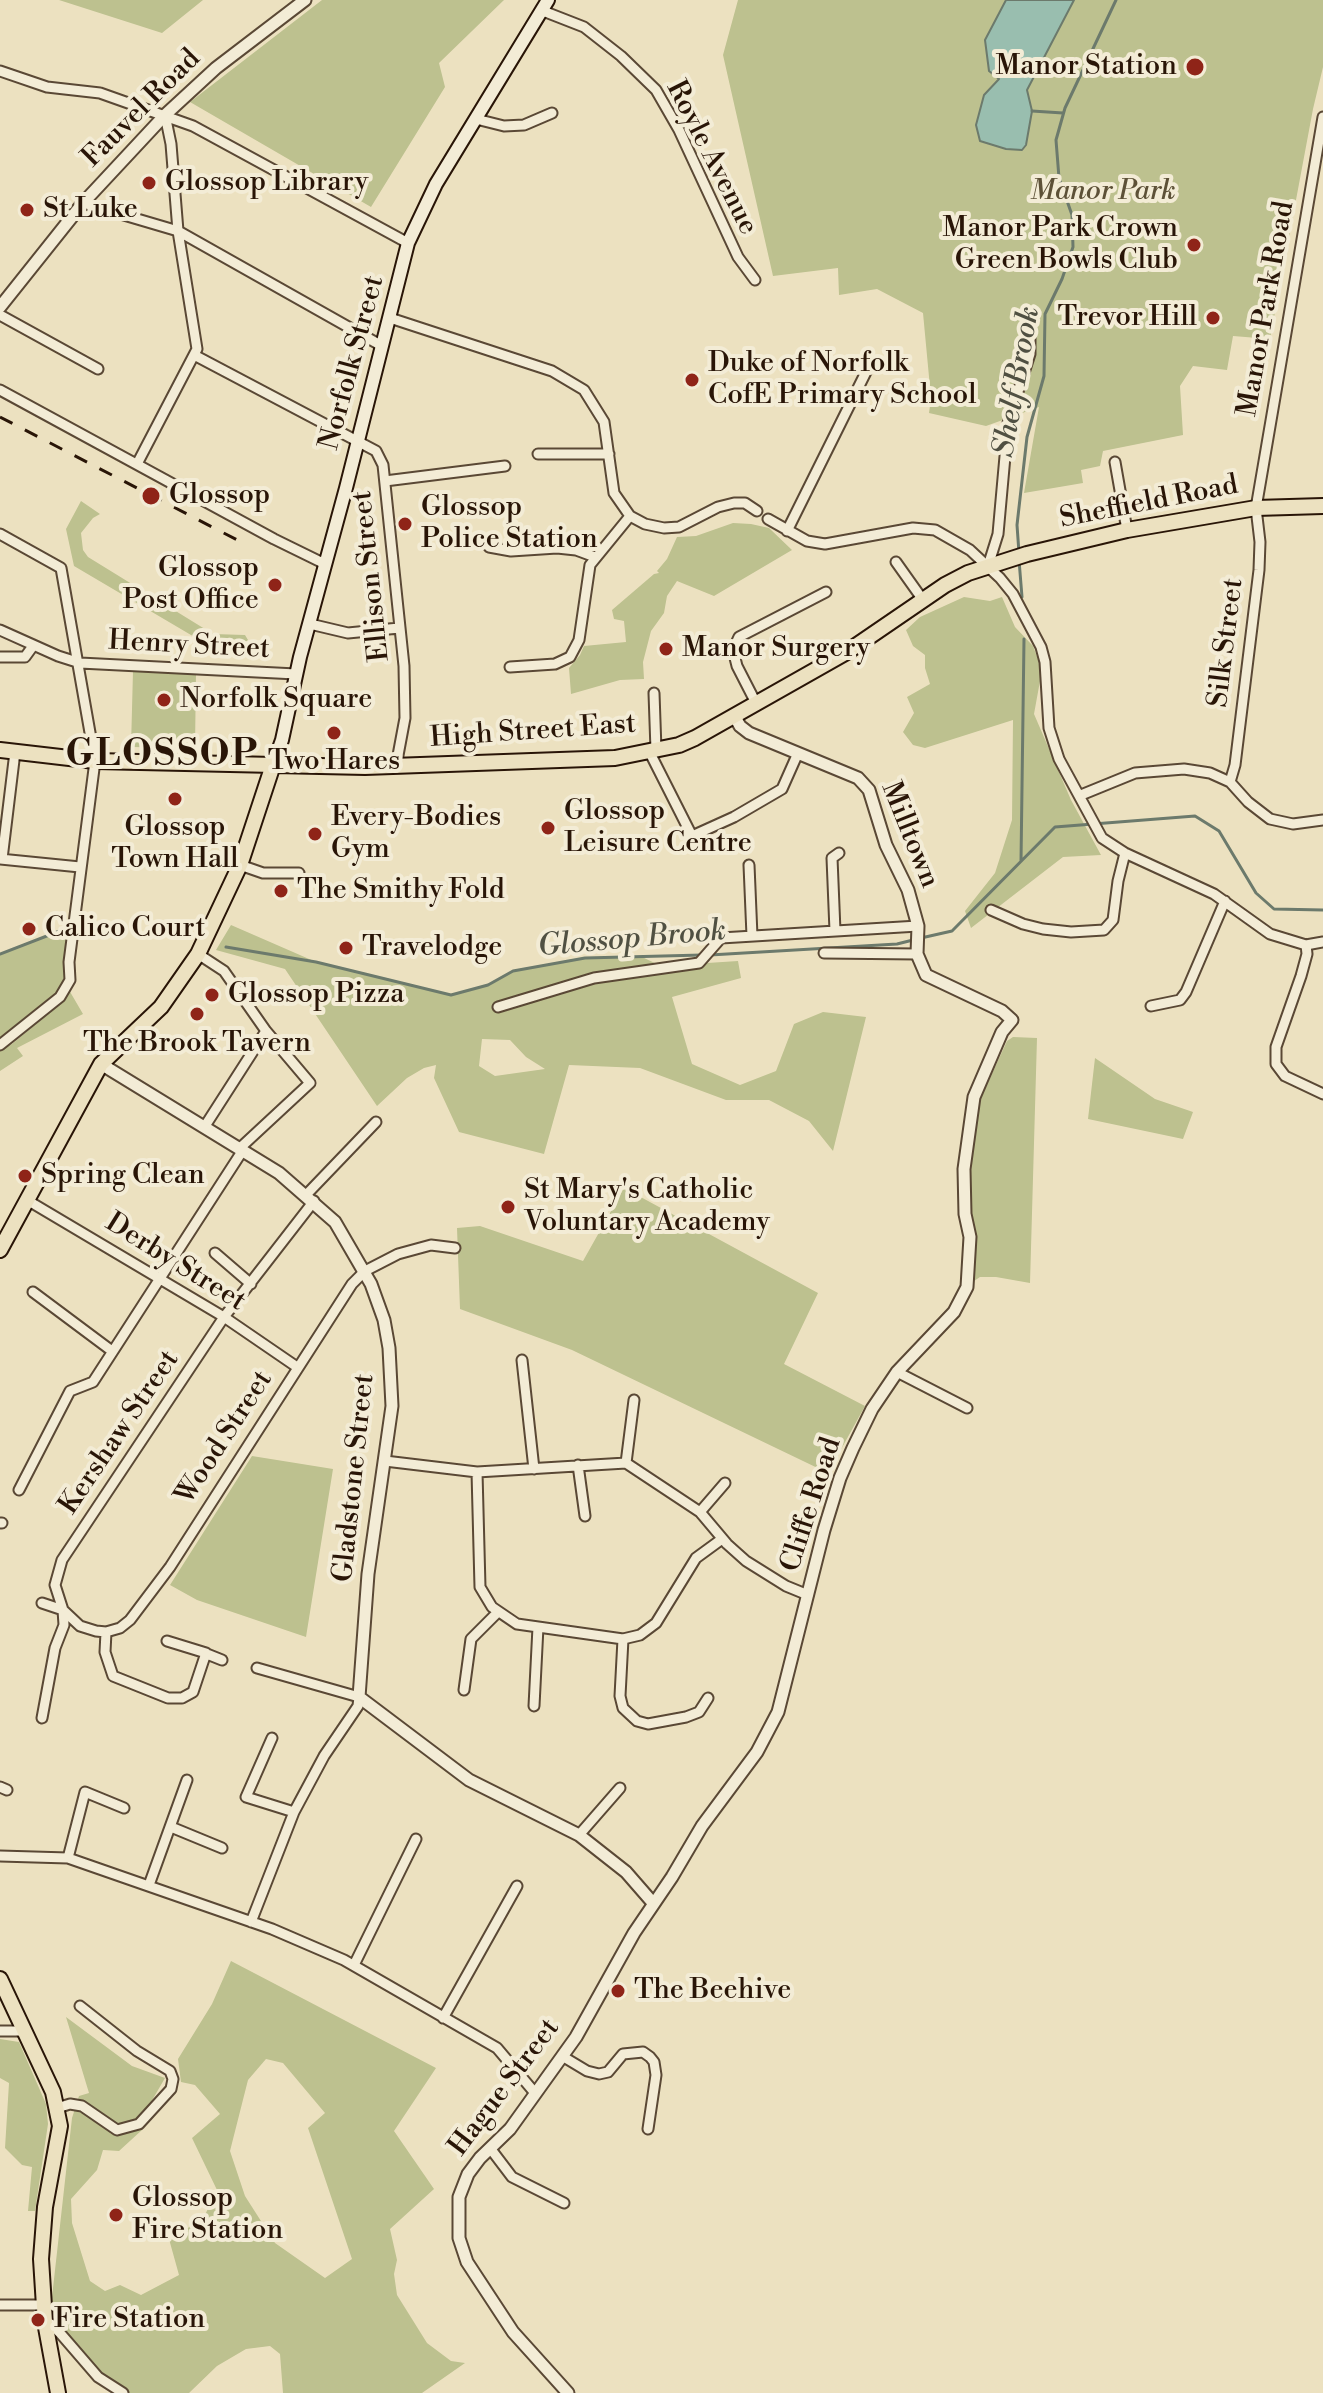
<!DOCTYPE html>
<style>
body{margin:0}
canvas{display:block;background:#ece1c0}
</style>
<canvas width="1323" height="2393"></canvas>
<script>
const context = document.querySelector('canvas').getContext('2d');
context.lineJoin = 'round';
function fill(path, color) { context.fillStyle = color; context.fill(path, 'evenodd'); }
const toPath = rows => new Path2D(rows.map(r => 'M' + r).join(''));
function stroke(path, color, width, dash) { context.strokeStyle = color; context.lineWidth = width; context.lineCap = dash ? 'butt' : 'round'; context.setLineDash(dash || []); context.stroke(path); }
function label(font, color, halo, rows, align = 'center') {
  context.font = font + ' "Libre Bodoni",serif'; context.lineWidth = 8; context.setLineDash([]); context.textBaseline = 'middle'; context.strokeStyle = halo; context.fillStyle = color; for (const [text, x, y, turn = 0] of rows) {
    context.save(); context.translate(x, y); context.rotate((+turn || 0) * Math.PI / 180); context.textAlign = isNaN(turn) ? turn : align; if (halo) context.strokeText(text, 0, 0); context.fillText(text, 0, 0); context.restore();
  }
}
fill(toPath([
 [59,0,203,0,162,33],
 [322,0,504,0,439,63,445,87,371,207,190,102],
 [738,0,1323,0,1323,67,1313,109,1270,339,1233,336,1227,370,1193,366,1180,386,1183,435,1103,451,1100,466,1081,470,1083,483,1024,493,1039,407,986,426,929,413,931,398,923,313,877,289,839,295,838,268,773,276,723,55],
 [81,501,100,514,93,518,81,533,83,550,88,557,213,634,245,635,248,640,230,653,221,650,191,635,74,566,66,529],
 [733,523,751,524,769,528,792,550,714,596,677,581,667,596,664,613,651,631,643,662,644,679,620,680,571,694,569,668,580,655,584,646,626,642,624,621,614,619,612,610,654,574,659,573,657,571,667,559,677,537,696,536],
 [964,597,990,601,1002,597,1015,627,1033,646,1042,670,1034,714,1071,800,1101,855,1063,857,971,928,965,911,995,873,1012,820,1013,720,925,748,913,745,903,732,914,713,907,697,930,684,925,668,925,655,913,646,906,630,920,617],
 [133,671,196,672,195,748,131,747],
 [231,925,316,962,451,995,488,985,513,971,585,958,642,957,661,966,738,961,741,978,672,997,692,1064,740,1085,776,1071,794,1024,823,1012,866,1017,833,1151,809,1121,769,1100,726,1100,640,1068,569,1065,544,1154,459,1132,434,1078,436,1065,424,1068,407,1078,377,1106,285,969,216,950],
 [482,1039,510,1040,526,1057,545,1069,495,1076,479,1066],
 [74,926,70,980,60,997,0,1045,0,954],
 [69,990,83,1014,17,1048,23,1056,0,1071,0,1050,12,1044,62,1002],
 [1013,1037,1037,1038,1030,1283,996,1277,980,1277,971,1283,976,1239,970,1212,969,1184,980,1100,1007,1041],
 [1095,1058,1155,1099,1193,1112,1183,1139,1088,1119],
 [624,1188,818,1293,784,1364,865,1406,828,1473,572,1350,460,1309,457,1228,480,1226,583,1261],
 [252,1456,333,1469,306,1637,197,1600,170,1585],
 [231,1961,436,2068,394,2131,434,2189,390,2229,397,2260,394,2274,397,2295,427,2343,451,2361,465,2363,422,2393,283,2393,280,2354,270,2346,246,2349,217,2366,189,2393,127,2393,96,2371,55,2324,52,2297,72,2118,79,2096,89,2093,66,2017,132,2066,165,2078,147,2109,142,2130,119,2151,103,2150,97,2170,71,2199,72,2223,90,2281,105,2291,120,2285,141,2295,179,2275,169,2239,203,2219,217,2190,192,2138,220,2114,195,2085,181,2082,178,2059,212,2004],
 [266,2059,283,2063,325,2113,308,2128,352,2259,325,2278,275,2243,245,2196,230,2151,248,2080],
 [0,2039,19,2042,46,2104,48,2124,35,2211,28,2211,32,2167,22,2165,5,2148,9,2083,0,2078]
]), '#bdc18f');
const water = toPath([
 [1006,0,1074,0,1027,90,1032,111,1026,145,1022,150,1006,149,980,141,976,125,984,95,999,79,989,71,985,40,1006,0]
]);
fill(water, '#99beaf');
stroke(water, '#6c7a6c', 2);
stroke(toPath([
 [1032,111,1063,113],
 [1019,553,1017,525,1027,437,1044,376,1045,314,1062,279,1073,247,1072,215,1059,178,1056,140,1065,108,1116,0],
 [1019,560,1022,597],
 [1021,861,1024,639],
 [921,938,952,931,1055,827,1195,816,1219,831,1256,893,1274,909,1323,910],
 [226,947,316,962,451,995,488,985,513,971,585,958,702,955],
 [0,954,70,927],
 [710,955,897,944,913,940]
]), '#6c7a6c', 3);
const minor = toPath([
 [543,11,584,27,621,56,656,90,679,130,738,257,755,280],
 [0,71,47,87,100,93,193,126,408,243],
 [476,119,504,126,524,125,552,113],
 [83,203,178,231,382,346],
 [0,315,98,369],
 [390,318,552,371,584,390,604,422,614,493,630,516,645,524,664,528,679,527,718,507,734,503,745,503,757,511],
 [196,356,376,451,383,465,404,666,405,718,396,766],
 [0,390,274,539,325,564],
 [538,454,609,454],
 [1115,462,1127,530],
 [137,464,197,349,178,231,171,144,165,115],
 [385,481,505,466],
 [768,519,807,541,825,544,913,528,935,530,970,550,1000,578,1013,594,1041,647,1045,662,1049,728,1059,759,1102,838,1125,853,1214,894,1270,934,1306,945,1323,942],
 [787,531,870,364],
 [0,534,61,568,95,761,69,962,70,980,60,997,0,1045],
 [489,547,511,551,557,548,576,550,595,557],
 [896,562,923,600],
 [988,566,998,534,1008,423,1030,354,1030,316],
 [310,624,348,633,399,628],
 [0,630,58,656,80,663,296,674],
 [0,657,25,657,33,646],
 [510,667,555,664,570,657,579,640,590,565,630,516],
 [654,693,656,750],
 [757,705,737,666,733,650,739,637,826,592],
 [649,751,692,836,734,817,782,789,798,753],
 [1230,782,1235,765,1259,570,1260,542,1256,508,1323,117],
 [1081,795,1135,773,1184,769,1210,773,1230,782,1248,802,1270,819,1293,824,1323,820],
 [0,859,80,867],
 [2,859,15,752],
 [240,865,263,873,299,873],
 [749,865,752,936],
 [991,910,1023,924,1043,929,1071,932,1104,930,1113,920,1118,881,1125,853],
 [835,931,832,858,839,853],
 [1306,945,1307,954,1301,976,1276,1047,1276,1064,1285,1076,1323,1094],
 [824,953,917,954],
 [198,954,224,971,266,1031,310,1083,240,1148],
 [1151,1006,1180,1000,1186,992,1225,901],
 [498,1007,594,978,699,963,721,938,918,926],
 [205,1126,266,1031],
 [306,1195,376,1122],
 [27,1200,224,1317,297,1367],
 [215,1253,251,1284],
 [33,1292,112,1351],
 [522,1360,534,1469],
 [897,1372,967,1408],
 [385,1461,477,1472,626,1463,700,1512,727,1544,746,1561,786,1586,808,1595],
 [626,1463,634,1400],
 [578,1465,585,1516],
 [477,1472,480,1587,492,1607,517,1624,623,1639,640,1635,656,1623,696,1558,722,1539],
 [19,1490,70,1391,93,1382,243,1150],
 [700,1512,725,1483],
 [0,1523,2,1523],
 [42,1603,63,1610,80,1626,96,1631,106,1632,120,1628,130,1620,170,1567,352,1284,365,1271,398,1254,431,1245,455,1248],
 [106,1632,105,1652,113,1676,168,1698,182,1698,193,1692,206,1653,167,1641],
 [623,1639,620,1696,623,1708,637,1721,648,1724,686,1717,699,1712,708,1698],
 [207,1654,222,1660],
 [464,1690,471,1639,498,1612],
 [534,1706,538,1627],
 [42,1718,55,1648,64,1625,63,1610,55,1585,62,1560,224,1317,314,1201],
 [272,1738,246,1797,294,1812],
 [0,1787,7,1790],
 [171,1827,222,1848],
 [579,1835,620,1788],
 [0,1856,68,1858,272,1929,344,1960,497,2048,535,2093],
 [68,1858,85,1792,124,1808],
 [149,1885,187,1780],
 [251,1922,294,1812,324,1756,358,1706,359,1697,257,1668],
 [354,1965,416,1839],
 [443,2018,517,1886],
 [0,2031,23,2031],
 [562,2056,587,2071,599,2074,608,2072,623,2054,643,2052,650,2057,654,2062,656,2075,648,2129],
 [57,2108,70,2104,82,2106,117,2130,139,2124,171,2089,173,2079,170,2071,137,2051,80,2006],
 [490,2148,512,2177,564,2203],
 [0,2305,43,2305],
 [45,2322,51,2324,60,2333,98,2377,123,2393]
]);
const tertiary = toPath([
 [0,307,83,203,165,115,216,68,305,0],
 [101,1064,279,1173,335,1222,371,1284,384,1320,389,1348,392,1406,368,1574,359,1697,469,1780,579,1835,626,1872,653,1903],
 [568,2393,513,2332,467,2262,459,2238,459,2197,468,2174,480,2158,510,2129,576,2037,634,1933,672,1877,702,1826,757,1752,778,1712,824,1530,840,1478,853,1448,872,1409,897,1372,954,1312,967,1287,970,1237,965,1214,964,1169,974,1097,1002,1032,1012,1020,1002,1011,926,975,917,954,918,926,908,890,886,845,869,790,858,778,749,733,740,726,735,717]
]);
const secondary = toPath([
 [273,765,282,740,300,657,346,488,408,243,436,184,548,0]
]);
const primary = toPath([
 [0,750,95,761,365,767,615,758,679,745,695,738,847,652,945,585,968,573,1027,554,1127,530,1256,508,1323,506],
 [0,1250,101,1064,161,1007,198,954,240,865,273,765],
 [0,1979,53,2092,60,2126,45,2207,41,2259,45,2322,58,2393]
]);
stroke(minor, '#5a4835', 13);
stroke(tertiary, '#5a4835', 15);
stroke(secondary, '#291507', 16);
stroke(primary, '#291507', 18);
stroke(minor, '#f3ecd6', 9);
stroke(tertiary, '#f3ecd6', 11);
stroke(secondary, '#f3ecd6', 12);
stroke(primary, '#ece1c0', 14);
stroke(toPath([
 [0,417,243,543]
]), '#291507', 3, [14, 14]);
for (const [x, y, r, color] of [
 [1195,67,10,"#8f2418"],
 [149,183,8,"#8f2418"],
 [27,210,8,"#8f2418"],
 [1194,245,8,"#8f2418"],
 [1213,318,8,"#8f2418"],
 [692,380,8,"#8f2418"],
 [151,496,10,"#8f2418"],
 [405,524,8,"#8f2418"],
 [275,585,8,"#8f2418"],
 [666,649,8,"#8f2418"],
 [164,700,8,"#8f2418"],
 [334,733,8,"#8f2418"],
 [175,799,8,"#8f2418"],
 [548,828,8,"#8f2418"],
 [315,834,8,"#8f2418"],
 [281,891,8,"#8f2418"],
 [29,929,8,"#8f2418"],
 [346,948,8,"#8f2418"],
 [212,995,8,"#8f2418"],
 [197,1014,8,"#8f2418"],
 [25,1176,8,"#8f2418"],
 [508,1207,8,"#8f2418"],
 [618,1991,8,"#8f2418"],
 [116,2215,8,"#8f2418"],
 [38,2320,8,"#8f2418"]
]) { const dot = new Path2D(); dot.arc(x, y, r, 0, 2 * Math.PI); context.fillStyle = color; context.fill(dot); stroke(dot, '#f3ecd6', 3); }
label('28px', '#291507', '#f3ecd6', [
 ["Manor Station",1177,67,"right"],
 ["Glossop Library",165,183],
 ["St Luke",43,210],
 ["Manor Park Crown",1178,229,"right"],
 ["Green Bowls Club",1178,261,"right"],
 ["Trevor Hill",1197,318,"right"],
 ["Duke of Norfolk",708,364],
 ["CofE Primary School",708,396],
 ["Glossop",169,496],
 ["Glossop",421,508],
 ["Police Station",421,540],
 ["Glossop",259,569,"right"],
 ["Post Office",259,601,"right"],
 ["Manor Surgery",682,649],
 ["Norfolk Square",180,700],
 ["Two Hares",334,762,"center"],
 ["Glossop",564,812],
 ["Leisure Centre",564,844],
 ["Every-Bodies",331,818],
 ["Gym",331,850],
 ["Glossop",175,828,"center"],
 ["Town Hall",175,860,"center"],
 ["The Smithy Fold",297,891],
 ["Calico Court",45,929],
 ["Travelodge",362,948],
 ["Glossop Pizza",228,995],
 ["The Brook Tavern",197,1044,"center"],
 ["Spring Clean",41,1176],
 ["St Mary's Catholic",524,1191],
 ["Voluntary Academy",524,1223],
 ["The Beehive",634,1991],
 ["Glossop",132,2199],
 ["Fire Station",132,2231],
 ["Fire Station",54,2320]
], 'left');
label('28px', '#291507', '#f3ecd6', [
 ["Fauvel Road",142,109,-45],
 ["Royle Avenue",711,158,63],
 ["Manor Park Road",1267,309,-80],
 ["Norfolk Street",353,363,-75],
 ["Sheffield Road",1149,503,-11],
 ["Ellison Street",372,576,-96],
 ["Silk Street",1227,643,-83],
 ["Henry Street",189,646,3],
 ["High Street East",533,732,-4],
 ["Milltown",909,835,68],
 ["Derby Street",175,1263,32],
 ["Kershaw Street",120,1433,-56],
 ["Wood Street",225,1438,-57],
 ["Gladstone Street",355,1478,-84],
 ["Cliffe Road",812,1505,-72],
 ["Hague Street",505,2088,-53]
]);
label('italic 28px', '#5d5137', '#f3ecd6', [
 ["Manor Park",1103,192]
]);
label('italic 30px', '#505042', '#f3ecd6', [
 ["Shelf Brook",1018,382,-80],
 ["Glossop Brook",632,940,-5]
]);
context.letterSpacing = '2px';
label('bold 36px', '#291507', '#f3ecd6', [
 ["GLOSSOP",162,756]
]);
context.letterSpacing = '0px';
</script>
